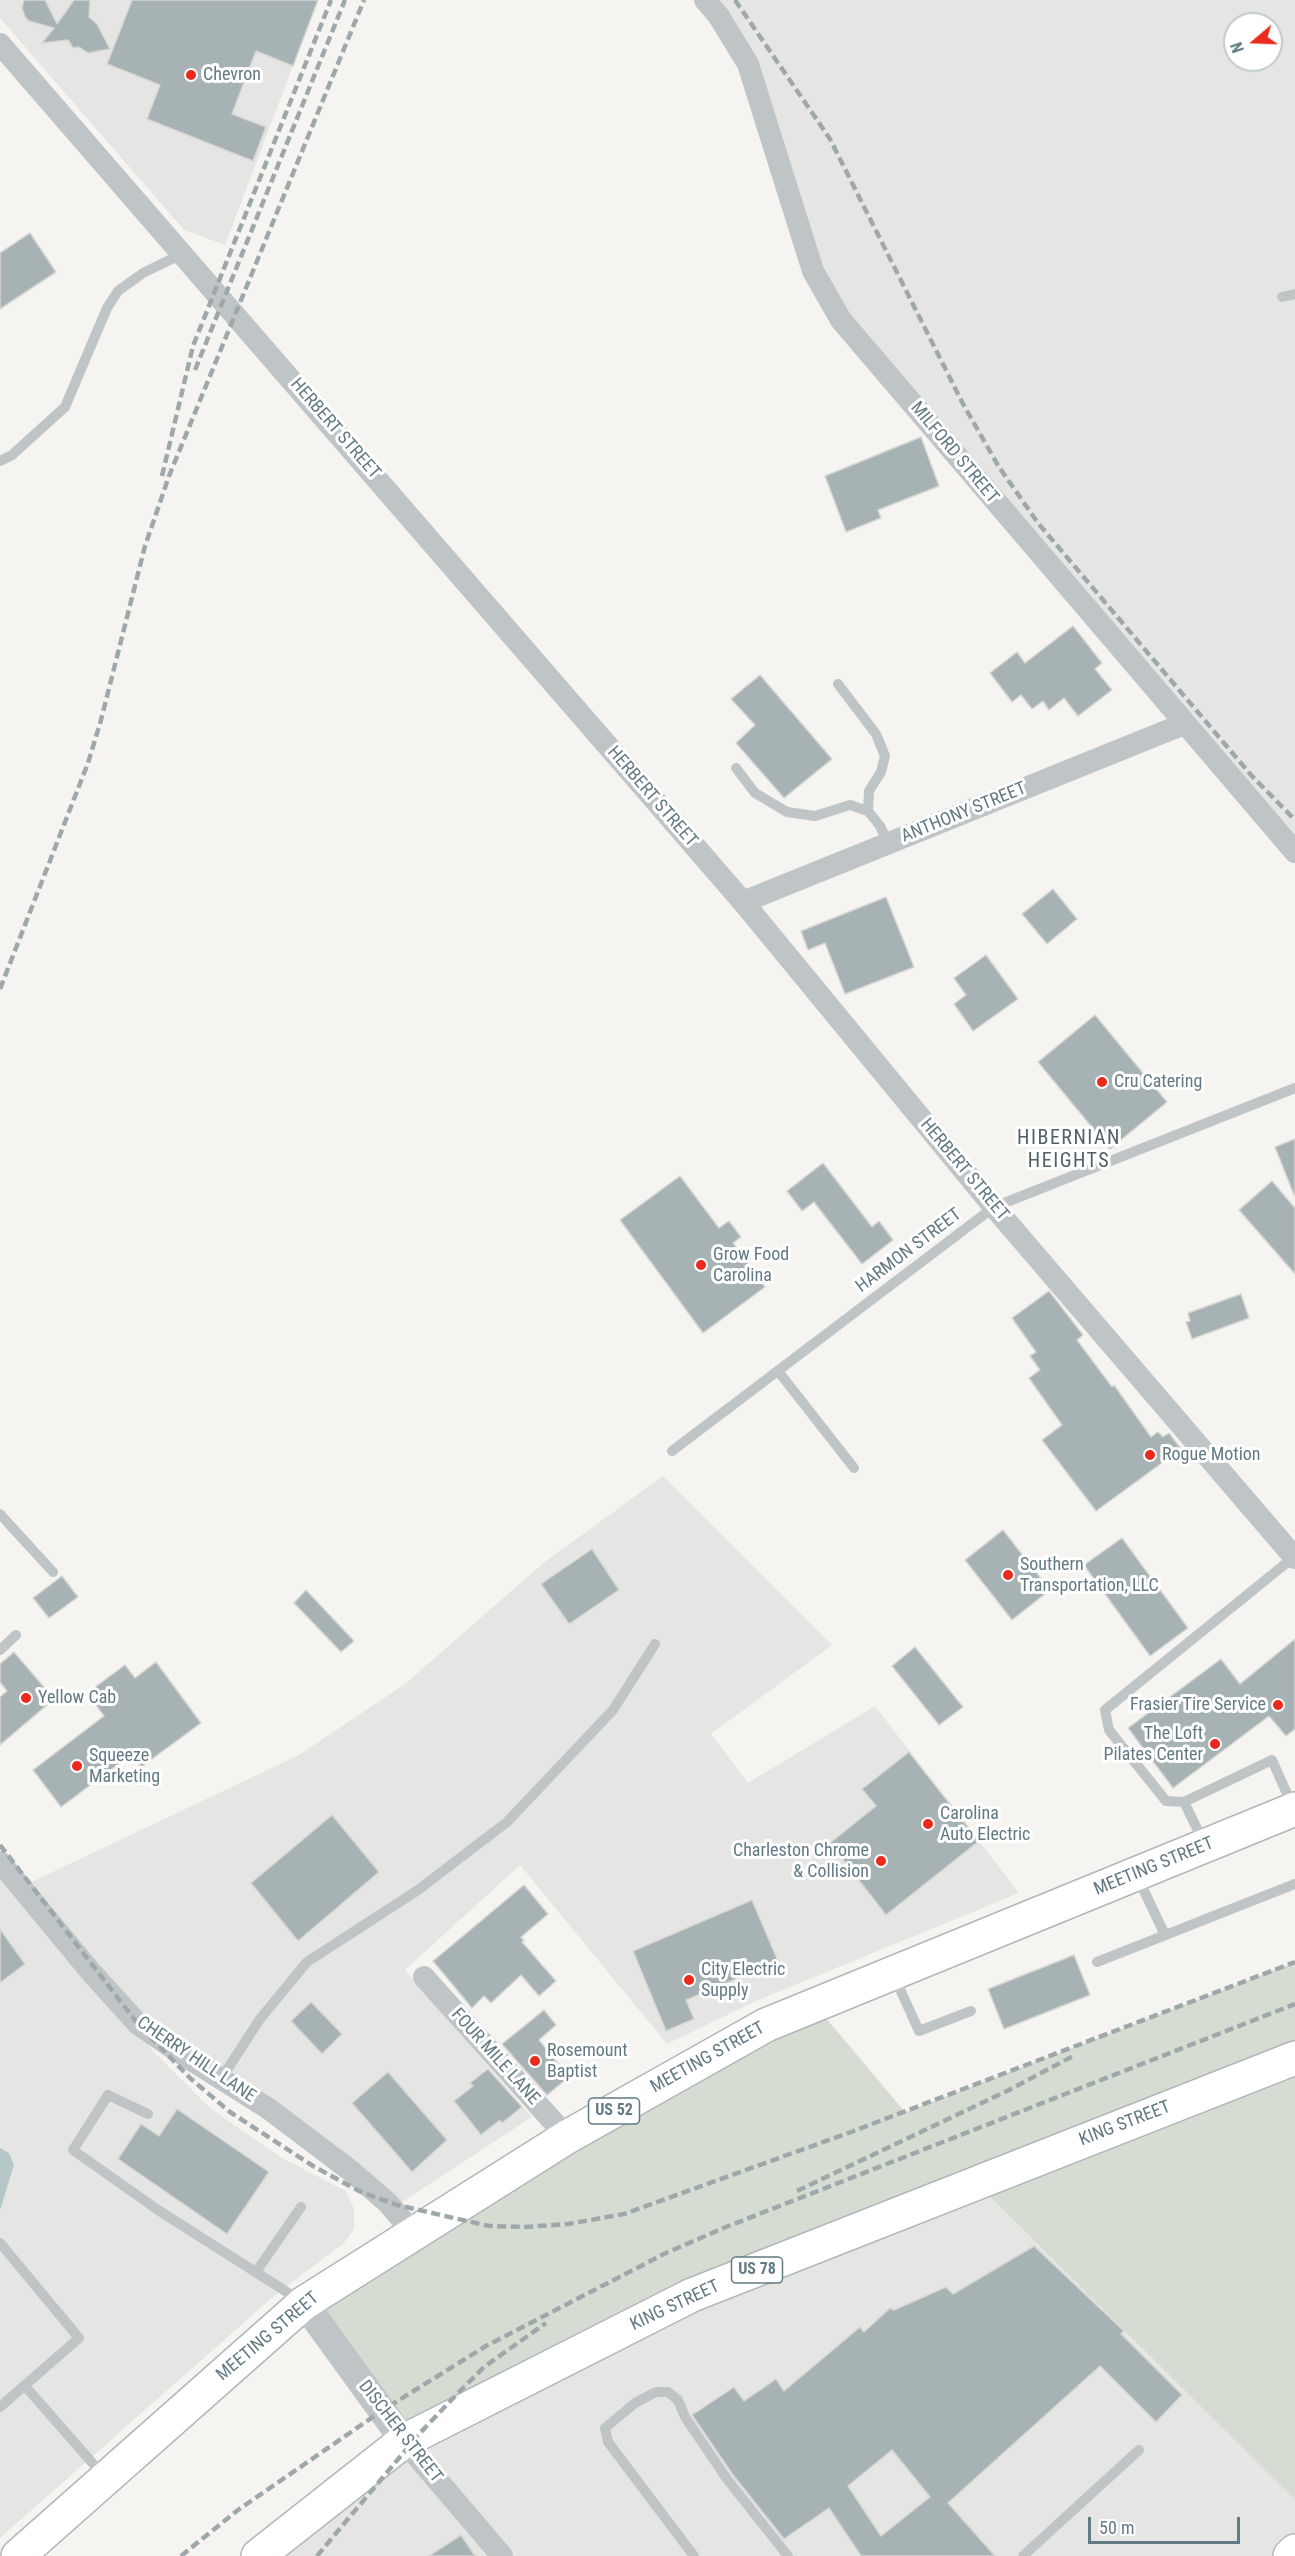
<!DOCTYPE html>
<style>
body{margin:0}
#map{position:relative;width:1295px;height:2556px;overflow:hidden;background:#f5f4f1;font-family:"Roboto Condensed",sans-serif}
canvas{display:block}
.north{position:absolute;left:1223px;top:12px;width:60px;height:60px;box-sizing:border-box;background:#fff;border:2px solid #c0cacd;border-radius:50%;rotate:251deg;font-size:16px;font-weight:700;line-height:24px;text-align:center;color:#627a83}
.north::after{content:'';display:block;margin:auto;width:21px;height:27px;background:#ea2a1c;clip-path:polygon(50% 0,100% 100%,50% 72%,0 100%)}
.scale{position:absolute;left:1088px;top:2517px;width:152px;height:27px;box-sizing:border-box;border:3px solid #627a83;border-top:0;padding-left:8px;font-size:18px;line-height:21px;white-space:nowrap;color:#627a83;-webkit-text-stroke:4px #fff;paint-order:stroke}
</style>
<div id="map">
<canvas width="1295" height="2556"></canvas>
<div class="north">N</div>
<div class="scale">50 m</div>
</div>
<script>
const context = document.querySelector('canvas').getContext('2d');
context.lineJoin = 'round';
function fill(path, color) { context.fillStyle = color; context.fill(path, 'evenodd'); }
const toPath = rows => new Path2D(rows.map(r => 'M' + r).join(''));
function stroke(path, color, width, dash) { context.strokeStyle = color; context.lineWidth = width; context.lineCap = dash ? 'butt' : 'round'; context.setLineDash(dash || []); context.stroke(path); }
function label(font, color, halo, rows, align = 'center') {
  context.font = font + ' "Roboto Condensed",sans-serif'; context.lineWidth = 6; context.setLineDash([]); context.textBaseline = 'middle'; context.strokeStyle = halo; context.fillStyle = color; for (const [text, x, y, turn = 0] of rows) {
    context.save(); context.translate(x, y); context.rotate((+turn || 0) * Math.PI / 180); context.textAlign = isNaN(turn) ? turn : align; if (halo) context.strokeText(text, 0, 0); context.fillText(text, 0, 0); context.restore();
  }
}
fill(toPath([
 [0,0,318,0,225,245,184,230,0,18],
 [703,0,1295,0,1295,852,841,320,748,64],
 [1235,24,1271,24,1271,60,1235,60],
 [663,1476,832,1645,711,1734,748,1783,875,1706,1019,1893,756,2001,667,2044,520,1865,405,1970,532,2117,393,2208,162,2041,148,2046,210,2108,282,2158,346,2191,354,2209,354,2229,344,2243,274,2296,0,2538,0,1862,21,1887,299,1755,405,1684,542,1564],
 [976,2183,1295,2500,1295,2551,1290,2556,259,2556,420,2433]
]), '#e5e6e4');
fill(toPath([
 [1295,1962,1295,2500,976,2183,404,2441,304,2303,815,2005,905,2112]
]), '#d7dcd2');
fill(toPath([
 [0,2148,9,2153,14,2165,0,2210]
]), '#b5c6c7');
const building = toPath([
 [24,0,45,0,57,24,74,0,90,0,89,17,97,24,110,49,88,53,79,47,73,48,68,40,42,43,54,28,29,21,25,17,22,8,24,0],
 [132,0,318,0,293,66,256,51,232,114,266,127,253,161,147,119,160,85,107,64,132,0],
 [30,233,56,272,0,309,0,253,30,233],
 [921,437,939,486,878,510,881,518,846,532,825,476,921,437],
 [1073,626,1102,663,1095,669,1112,690,1078,716,1064,698,1049,710,1043,701,1032,709,1021,695,1012,702,990,673,1017,652,1025,663,1073,626],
 [760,675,832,759,784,798,736,743,755,725,731,699,760,675],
 [1053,889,1077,919,1047,944,1022,914,1053,889],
 [886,897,914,967,845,994,825,943,808,950,801,931,886,897],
 [986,955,1018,999,973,1031,954,1004,966,995,954,978,986,955],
 [1095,1015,1167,1102,1110,1149,1038,1062,1095,1015],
 [1295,1139,1295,1195,1294,1195,1275,1147,1295,1139],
 [823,1163,872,1227,879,1221,893,1240,862,1264,814,1202,802,1211,787,1191,823,1163],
 [680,1176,719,1228,729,1221,741,1237,733,1243,765,1287,703,1333,620,1220,680,1176],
 [1272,1181,1295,1208,1295,1274,1239,1210,1272,1181],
 [1049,1291,1083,1335,1077,1340,1112,1387,1114,1385,1151,1437,1158,1432,1163,1437,1169,1433,1181,1449,1096,1511,1042,1440,1062,1425,1029,1378,1040,1370,1030,1356,1036,1352,1012,1318,1049,1291],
 [1241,1294,1249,1318,1192,1339,1186,1322,1190,1321,1188,1313,1241,1294],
 [1003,1530,1050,1590,1012,1620,965,1560,1003,1530],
 [1122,1538,1188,1628,1150,1656,1084,1565,1122,1538],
 [592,1549,619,1590,569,1624,541,1584,592,1549],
 [62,1576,78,1597,49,1618,33,1598,62,1576],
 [306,1590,354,1641,341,1652,294,1603,306,1590],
 [1295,1639,1295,1729,1286,1736,1269,1716,1173,1788,1128,1728,1221,1659,1240,1684,1295,1639],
 [915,1647,963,1707,939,1725,892,1666,915,1647],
 [14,1652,54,1699,0,1745,0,1697,7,1691,0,1682,0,1664,14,1652],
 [156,1662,201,1723,141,1767,132,1754,61,1807,33,1770,104,1716,87,1693,125,1665,135,1678,156,1662],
 [909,1752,979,1841,886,1915,830,1843,876,1806,862,1789,909,1752],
 [332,1815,379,1872,298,1941,251,1883,332,1815],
 [524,1885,548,1914,521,1937,524,1941,522,1942,556,1981,539,1996,521,1975,491,2003,484,1996,472,2008,433,1961,524,1885],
 [752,1900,778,1961,686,2000,694,2019,666,2031,633,1951,752,1900],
 [0,1929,25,1964,0,1983,0,1929],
 [1074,1955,1090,1995,1004,2029,988,1989,1074,1955],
 [311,2002,342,2034,322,2054,291,2021,311,2002],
 [544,2010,556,2025,539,2040,569,2077,547,2095,502,2044,544,2010],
 [488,2069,522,2107,502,2123,500,2120,481,2135,454,2101,473,2086,470,2083,488,2069],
 [388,2072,447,2140,412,2172,352,2103,388,2072],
 [177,2109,269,2172,227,2234,118,2159,141,2124,159,2136,177,2109],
 [1034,2246,1124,2331,1121,2334,1182,2395,1156,2422,1100,2366,948,2503,995,2556,861,2556,829,2508,784,2539,733,2475,692,2415,734,2387,744,2401,776,2379,784,2391,860,2327,864,2332,890,2308,894,2310,946,2287,953,2294,1034,2246],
 [892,2450,930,2497,881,2536,848,2486,892,2450],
 [461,2535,475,2556,429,2556,461,2535]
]);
fill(building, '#a6b2b4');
stroke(building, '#d6d6d4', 1.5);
const primary = toPath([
 [18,2556,304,2303,567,2137,766,2025,1295,1809],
 [258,2556,404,2441,692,2295,1295,2058]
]);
const motorway = toPath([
 [1290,2556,1295,2551]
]);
stroke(primary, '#b0b7ba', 36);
stroke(motorway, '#b2b8ba', 36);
stroke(toPath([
 [1282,297,1295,294],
 [0,461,12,455,65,407,107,308,118,291,143,273,182,254],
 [838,684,876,734,885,756,881,772,869,791,868,811],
 [736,768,755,793,787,812,815,816,850,805,868,811,880,826,888,843],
 [778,1371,854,1468],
 [672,1451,994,1207,1295,1088],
 [0,1514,53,1572],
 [0,1650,16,1635],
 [1184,1802,1272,1760,1292,1805],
 [1204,1843,1184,1802,1166,1801,1109,1730,1105,1710,1294,1557],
 [1137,1876,1165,1935],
 [1097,1962,1295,1884],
 [894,1976,919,2031,971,2011],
 [221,2079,260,2019,307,1962,418,1890,507,1822,613,1710,655,1644],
 [148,2114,108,2095,73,2150,158,2210,301,2301],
 [0,2243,79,2338,0,2407],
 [256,2272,301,2207],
 [25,2386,103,2475],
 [694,2556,608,2442,605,2428,635,2403,656,2392,668,2392,678,2400,685,2417,727,2479,788,2556],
 [1023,2556,1139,2450]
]), '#bfc5c7', 10);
stroke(toPath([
 [705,0,718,15,748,64,813,271,841,320,1295,852],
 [0,44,743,902,994,1207,1295,1558],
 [743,902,1184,724],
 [0,1862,91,1972,138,2024,174,2049,269,2109,351,2171,388,2203,415,2235],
 [424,1977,567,2137],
 [404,2441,502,2556]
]), '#bfc5c7', 22);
stroke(toPath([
 [304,2303,404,2441]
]), '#bfc5c7', 28);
stroke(primary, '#fff', 33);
stroke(motorway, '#fff', 33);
stroke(toPath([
 [735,0,830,139,963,404,999,467,1038,523,1251,775,1295,820],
 [195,370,345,0],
 [162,476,193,346,331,0],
 [0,989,88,763,101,720,145,546,169,476,364,0],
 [0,1845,138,2024,190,2078,230,2112,313,2166,361,2192,397,2205,489,2226,525,2227,568,2224,624,2214,851,2132,1295,1962],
 [797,2191,1009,2090,1075,2055],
 [181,2556,238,2510,383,2410,486,2346,666,2253,726,2227,1295,2004],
 [317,2556,420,2433,458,2393,484,2367,546,2323]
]), '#9ea8ab', 4.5, [9, 4.5]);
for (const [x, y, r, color] of [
 [191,75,6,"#ea2a1c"],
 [1102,1082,6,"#ea2a1c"],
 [701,1265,6,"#ea2a1c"],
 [1150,1455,6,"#ea2a1c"],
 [1008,1575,6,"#ea2a1c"],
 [26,1698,6,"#ea2a1c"],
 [1278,1705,6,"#ea2a1c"],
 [1215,1744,6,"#ea2a1c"],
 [77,1766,6,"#ea2a1c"],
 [928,1824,6,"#ea2a1c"],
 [881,1861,6,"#ea2a1c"],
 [689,1980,6,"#ea2a1c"],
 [535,2061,6,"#ea2a1c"]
]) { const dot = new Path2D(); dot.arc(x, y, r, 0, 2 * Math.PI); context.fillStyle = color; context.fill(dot); stroke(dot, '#fff', 2); }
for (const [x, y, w] of [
 [614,2111,51],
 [757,2270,51]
]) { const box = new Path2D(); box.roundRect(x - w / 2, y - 13, w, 26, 4.5); context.fillStyle = '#fff'; context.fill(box); stroke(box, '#627a83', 1.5); }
label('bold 16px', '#627a83', null, [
 ["US 52",614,2111],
 ["US 78",757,2270]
]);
label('18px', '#627a83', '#fff', [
 ["Chevron",203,75],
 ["Cru Catering",1114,1082],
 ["Grow Food",713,1255],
 ["Carolina",713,1276],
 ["Rogue Motion",1162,1455],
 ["Southern",1020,1565],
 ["Transportation, LLC",1020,1586],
 ["Yellow Cab",38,1698],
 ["Frasier Tire Service",1266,1705,"right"],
 ["The Loft",1203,1734,"right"],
 ["Pilates Center",1203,1755,"right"],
 ["Squeeze",89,1756],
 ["Marketing",89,1777],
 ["Carolina",940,1814],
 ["Auto Electric",940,1835],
 ["Charleston Chrome",869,1851,"right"],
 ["& Collision",869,1872,"right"],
 ["City Electric",701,1970],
 ["Supply",701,1991],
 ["Rosemount",547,2051],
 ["Baptist",547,2072]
], 'left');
label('18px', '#627a83', '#fff', [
 ["HERBERT STREET",335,429,49],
 ["MILFORD STREET",954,453,50],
 ["HERBERT STREET",652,797,49],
 ["ANTHONY STREET",964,813,-22],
 ["HERBERT STREET",964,1170,50],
 ["HARMON STREET",909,1251,-37],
 ["MEETING STREET",1154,1867,-22],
 ["FOUR MILE LANE",495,2057,48],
 ["MEETING STREET",708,2058,-29],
 ["CHERRY HILL LANE",196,2060,34],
 ["KING STREET",1125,2124,-21],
 ["KING STREET",675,2306,-25],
 ["MEETING STREET",268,2337,-40],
 ["DISCHER STREET",400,2432,52]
]);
context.letterSpacing = '1.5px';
label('20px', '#516168', '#fff', [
 ["HIBERNIAN",1069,1139],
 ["HEIGHTS",1069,1162]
]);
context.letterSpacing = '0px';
</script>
